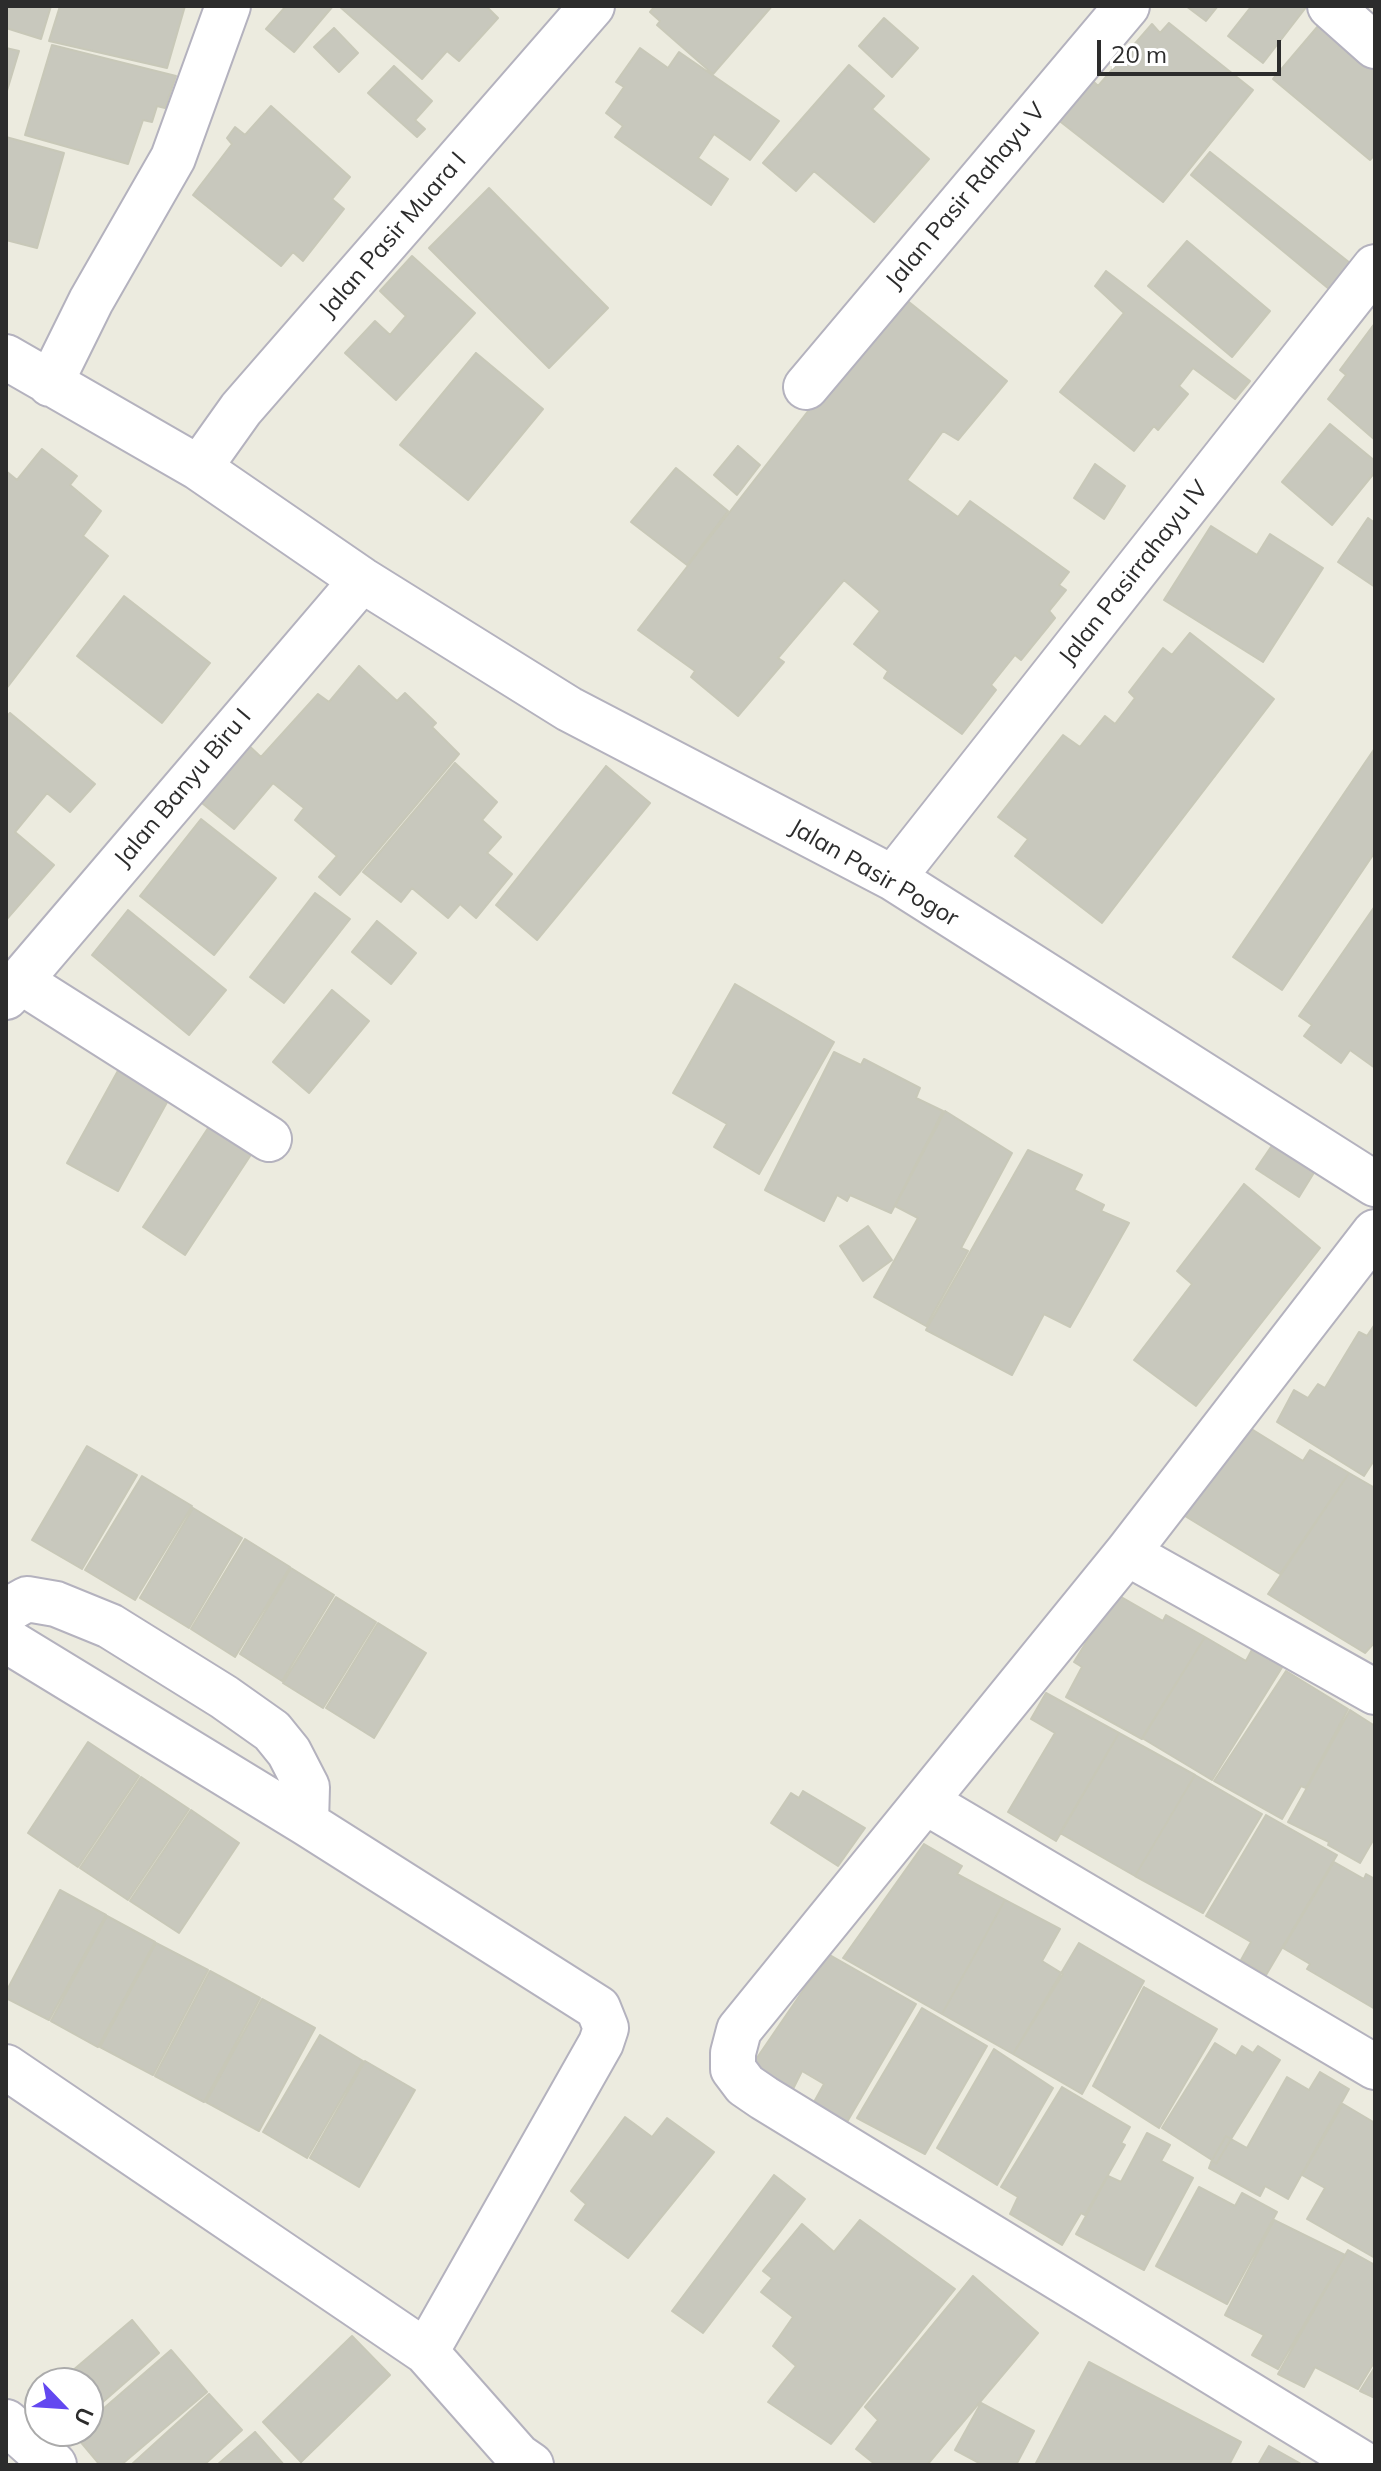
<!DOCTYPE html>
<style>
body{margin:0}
#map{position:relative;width:1381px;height:2471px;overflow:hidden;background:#ecebdf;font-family:Mulish,sans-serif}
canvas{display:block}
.frame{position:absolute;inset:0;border:8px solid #2c2c2c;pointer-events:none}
.north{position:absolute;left:24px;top:2367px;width:80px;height:80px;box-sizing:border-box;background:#fff;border:2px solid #ababab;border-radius:50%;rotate:115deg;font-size:22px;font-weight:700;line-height:32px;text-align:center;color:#2c2c2c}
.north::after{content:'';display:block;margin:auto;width:28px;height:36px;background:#6348f0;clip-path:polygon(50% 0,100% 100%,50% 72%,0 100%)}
.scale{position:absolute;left:1097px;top:40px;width:184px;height:36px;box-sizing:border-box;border:4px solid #2c2c2c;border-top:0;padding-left:10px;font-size:24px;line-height:28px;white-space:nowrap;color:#2c2c2c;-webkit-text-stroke:6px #fff;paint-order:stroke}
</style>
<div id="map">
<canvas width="1381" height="2471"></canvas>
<div class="frame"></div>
<div class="north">U</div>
<div class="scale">20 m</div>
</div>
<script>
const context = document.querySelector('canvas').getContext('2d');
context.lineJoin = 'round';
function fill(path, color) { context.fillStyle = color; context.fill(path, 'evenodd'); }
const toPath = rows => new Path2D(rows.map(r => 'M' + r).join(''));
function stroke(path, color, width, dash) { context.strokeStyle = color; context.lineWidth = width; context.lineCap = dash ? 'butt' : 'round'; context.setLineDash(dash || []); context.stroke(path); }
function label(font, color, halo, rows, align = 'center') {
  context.font = font + ' Mulish,sans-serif'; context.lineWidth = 7; context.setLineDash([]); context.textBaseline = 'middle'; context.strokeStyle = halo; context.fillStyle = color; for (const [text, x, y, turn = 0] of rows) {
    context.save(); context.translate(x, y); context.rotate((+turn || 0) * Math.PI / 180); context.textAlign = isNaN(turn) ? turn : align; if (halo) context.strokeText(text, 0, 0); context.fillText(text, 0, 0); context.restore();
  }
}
const building = toPath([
 [6,6,51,6,41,39,6,28,6,6],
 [60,6,185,6,167,68,49,41,60,6],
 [286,6,333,6,294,52,266,29,286,6],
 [339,6,486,6,498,18,459,61,447,51,422,79,339,6],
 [655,6,772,6,713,74,657,25,660,21,650,12,655,6],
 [1186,6,1218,6,1206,21,1186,6],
 [1247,6,1307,6,1263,63,1228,36,1250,8,1247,6],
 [884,18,918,48,892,77,859,46,884,18],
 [1324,19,1375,60,1375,154,1370,160,1273,79,1324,19],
 [1169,23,1253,90,1163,202,1057,119,1091,79,1098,86,1152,24,1160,33,1169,23],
 [334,28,358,53,339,72,314,47,334,28],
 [52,45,176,76,165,108,157,106,152,122,143,120,128,164,25,135,52,45],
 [6,48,19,51,6,94,6,48],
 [640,48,668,68,679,52,779,121,750,160,714,134,698,158,728,179,711,205,615,137,623,126,606,113,624,87,616,82,640,48],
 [849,65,884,96,872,109,929,159,874,222,814,171,796,191,763,163,849,65],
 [394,66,432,101,415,120,425,129,417,137,368,93,394,66],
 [271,106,350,177,332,199,344,209,303,261,293,252,281,266,193,195,232,144,227,138,235,127,245,135,271,106],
 [6,137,64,153,37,248,6,240,6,137],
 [1210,152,1350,263,1329,289,1191,175,1210,152],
 [489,188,608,308,549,368,429,248,489,188],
 [1187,241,1270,311,1232,357,1148,286,1187,241],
 [412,256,475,313,396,400,345,353,375,321,390,335,406,316,380,291,412,256],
 [1106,271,1250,381,1235,399,1193,368,1179,386,1188,394,1158,430,1154,426,1134,451,1060,392,1124,313,1095,286,1106,271],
 [899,294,1007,381,958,440,943,431,907,480,958,517,970,501,1069,572,1059,585,1066,590,1049,611,1055,618,1021,660,1015,655,991,685,996,690,962,734,884,678,888,671,854,644,880,611,844,580,778,658,784,662,738,716,691,677,695,671,638,630,899,294],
 [1375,323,1375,440,1328,399,1346,375,1340,370,1375,323],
 [476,353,543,409,468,500,400,445,476,353],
 [1330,424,1375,461,1375,472,1332,525,1282,482,1330,424],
 [738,446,760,465,737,495,714,475,738,446],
 [42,449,77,476,70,485,101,511,83,536,108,556,6,689,6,471,17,480,42,449],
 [1095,464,1125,486,1104,519,1074,498,1095,464],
 [676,468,728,511,687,565,631,522,676,468],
 [1368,518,1375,523,1375,587,1338,562,1368,518],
 [1211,526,1257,555,1270,534,1323,568,1263,662,1164,600,1211,526],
 [124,596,210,663,162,723,77,656,124,596],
 [1190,633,1274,699,1102,923,1015,856,1028,839,998,817,1063,735,1080,747,1105,716,1115,724,1135,698,1129,692,1163,648,1172,655,1190,633],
 [359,666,397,701,405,693,436,723,432,727,459,754,340,895,319,877,337,856,295,820,304,808,273,783,234,829,197,799,246,743,261,757,318,694,329,702,359,666],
 [10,713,95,784,70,812,47,793,15,832,54,865,6,920,6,717,10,713],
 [1375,748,1375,852,1282,990,1233,957,1375,748],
 [455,763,497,802,482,820,501,837,487,853,512,874,476,918,460,904,448,918,412,888,401,902,363,872,455,763],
 [606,766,650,803,537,940,496,905,606,766],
 [201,819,276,878,214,955,140,896,201,819],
 [315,893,350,919,284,1003,250,977,315,893],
 [1375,906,1375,1068,1350,1050,1341,1063,1304,1036,1312,1025,1299,1016,1375,906],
 [128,910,226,990,189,1035,92,955,128,910],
 [377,921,416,953,391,984,352,952,377,921],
 [735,984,834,1042,759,1174,714,1147,727,1124,673,1093,735,984],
 [332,990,369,1021,309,1093,273,1062,332,990],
 [834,1052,861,1065,864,1059,920,1088,916,1098,943,1111,891,1213,850,1195,847,1201,837,1195,824,1221,765,1190,834,1052],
 [125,1058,176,1086,118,1191,67,1163,125,1058],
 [945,1111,1012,1153,961,1248,968,1251,926,1326,874,1297,918,1218,895,1206,945,1111],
 [216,1116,258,1144,185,1255,143,1227,216,1116],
 [1273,1144,1315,1171,1299,1197,1256,1169,1273,1144],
 [1028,1150,1082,1175,1074,1190,1104,1205,1101,1211,1129,1223,1070,1327,1044,1314,1012,1375,926,1330,1028,1150],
 [1244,1184,1320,1248,1196,1406,1134,1360,1192,1284,1177,1271,1244,1184],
 [868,1226,892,1260,863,1281,840,1246,868,1226],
 [1375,1324,1375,1459,1364,1476,1277,1422,1294,1390,1308,1398,1318,1384,1325,1388,1359,1332,1367,1336,1375,1324],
 [1245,1425,1303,1461,1310,1450,1349,1473,1280,1574,1185,1516,1245,1425],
 [87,1446,137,1475,82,1569,32,1540,87,1446],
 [1349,1473,1375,1488,1375,1642,1365,1653,1268,1594,1349,1473],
 [142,1476,192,1506,135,1600,85,1570,142,1476],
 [193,1508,242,1538,189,1628,140,1598,193,1508],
 [245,1539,290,1567,235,1657,191,1629,245,1539],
 [291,1568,334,1595,282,1681,240,1654,291,1568],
 [1116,1594,1163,1621,1166,1615,1205,1637,1142,1739,1066,1697,1082,1667,1074,1662,1116,1594],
 [336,1597,376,1622,323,1708,283,1683,336,1597],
 [378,1623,426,1653,374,1738,326,1708,378,1623],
 [1205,1637,1246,1661,1255,1644,1286,1661,1212,1780,1142,1738,1205,1637],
 [1286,1671,1348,1709,1306,1788,1301,1786,1282,1819,1214,1781,1286,1671],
 [1046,1693,1119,1733,1056,1841,1008,1812,1055,1733,1031,1719,1046,1693],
 [1350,1710,1375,1726,1375,1837,1360,1863,1328,1845,1329,1842,1288,1822,1350,1710],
 [1119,1733,1195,1775,1135,1876,1060,1833,1119,1733],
 [88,1742,139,1776,78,1867,28,1833,88,1742],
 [1195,1775,1262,1814,1203,1913,1135,1876,1195,1775],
 [141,1777,189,1809,128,1900,80,1868,141,1777],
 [803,1791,865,1828,838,1866,771,1823,791,1793,799,1798,803,1791],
 [191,1810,239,1843,179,1933,130,1901,191,1810],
 [1266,1815,1337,1855,1266,1975,1241,1960,1251,1942,1206,1916,1266,1815],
 [924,1844,962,1866,957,1874,1005,1900,942,2014,843,1958,924,1844],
 [1334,1862,1364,1879,1366,1874,1375,1879,1375,2009,1307,1969,1310,1964,1283,1948,1334,1862],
 [60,1890,106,1915,49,2020,6,1998,6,1992,60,1890],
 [1005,1900,1060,1929,1042,1961,1063,1974,1013,2054,942,2014,1005,1900],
 [107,1916,155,1942,98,2047,51,2021,107,1916],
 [156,1943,208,1970,153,2075,100,2047,156,1943],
 [1079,1943,1144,1981,1082,2094,1013,2054,1079,1943],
 [828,1954,916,2004,847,2122,814,2102,824,2084,802,2071,792,2091,750,2068,828,1954],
 [210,1971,260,1998,204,2102,155,2076,210,1971],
 [1144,1987,1217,2029,1159,2128,1093,2086,1144,1987],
 [262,1999,315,2028,259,2131,206,2102,262,1999],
 [922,2008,987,2046,925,2154,857,2118,922,2008],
 [320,2035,363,2061,307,2158,263,2132,320,2035],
 [1215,2043,1236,2056,1242,2046,1253,2053,1258,2046,1280,2060,1231,2139,1226,2136,1212,2160,1162,2128,1215,2043],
 [994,2049,1053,2088,997,2185,937,2148,994,2049],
 [365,2061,415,2090,359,2187,310,2158,365,2061],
 [1320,2072,1349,2089,1288,2199,1265,2186,1260,2196,1209,2168,1212,2160,1216,2164,1231,2139,1247,2148,1287,2077,1309,2090,1320,2072],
 [1062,2087,1130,2127,1121,2143,1125,2145,1085,2215,1081,2213,1062,2245,1010,2214,1018,2197,1001,2187,1062,2087],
 [1343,2104,1375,2123,1375,2258,1307,2219,1325,2188,1302,2175,1343,2104],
 [625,2117,652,2137,667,2118,714,2152,628,2258,575,2220,586,2204,571,2191,625,2117],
 [1147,2133,1170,2145,1161,2161,1193,2178,1144,2270,1076,2234,1108,2176,1121,2182,1147,2133],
 [1226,2136,1231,2139,1216,2164,1212,2160,1226,2136],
 [774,2175,805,2199,703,2333,672,2311,774,2175],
 [1199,2187,1235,2206,1242,2193,1277,2212,1227,2304,1156,2266,1199,2187],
 [860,2220,955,2289,831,2444,768,2402,796,2366,773,2346,793,2317,761,2292,772,2278,763,2271,802,2224,834,2252,860,2220],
 [1274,2220,1345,2255,1278,2369,1252,2355,1264,2335,1225,2315,1274,2220],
 [1348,2250,1375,2265,1375,2361,1358,2389,1315,2367,1304,2387,1278,2374,1348,2250],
 [973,2276,1038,2333,927,2465,876,2465,856,2449,878,2420,865,2407,973,2276],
 [132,2320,159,2353,88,2415,88,2383,58,2383,132,2320],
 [352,2336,390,2375,301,2462,263,2422,352,2336],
 [171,2350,207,2392,121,2465,100,2465,74,2434,88,2431,88,2422,171,2350],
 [1089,2362,1241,2442,1229,2465,1035,2465,1089,2362],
 [1375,2367,1375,2398,1360,2391,1375,2367],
 [209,2394,242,2430,204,2465,131,2465,209,2394],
 [981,2403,1034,2431,1016,2465,983,2465,955,2450,981,2403],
 [255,2432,284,2465,217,2465,255,2432],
 [1269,2446,1303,2465,1258,2465,1269,2446]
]);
fill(building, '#c8c8bd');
stroke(building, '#c8c8b8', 2);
const minor = toPath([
 [1330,6,1375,46],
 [6,357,199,468,362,580,569,709,893,878,1375,1184],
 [50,384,91,301,173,158,228,6],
 [806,387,1127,6],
 [199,468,241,409,592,6],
 [893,878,1375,267],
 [20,981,269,1139],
 [6,997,362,580],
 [1127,1553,1375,1232],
 [6,1611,27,1599,56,1604,110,1626,224,1697,272,1731,289,1752,307,1787,306,1823],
 [6,1640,306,1823,598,2008,606,2028,601,2043,426,2352],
 [926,1802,1375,2067],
 [6,2067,426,2352,518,2456,531,2465],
 [6,2422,54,2465],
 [1365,2465,764,2098,745,2085,733,2069,733,2053,739,2030,1127,1553,1375,1692]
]);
stroke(minor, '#b4b2be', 48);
stroke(minor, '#fff', 44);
label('24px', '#2c2c2c', '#fff', [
 ["Jalan Pasir Rahayu V",966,196,-50],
 ["Jalan Pasir Muara I",393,235,-49],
 ["Jalan Pasirrahayu IV",1134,573,-52],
 ["Jalan Banyu Biru I",183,788,-50],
 ["Jalan Pasir Pogor",874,873,30]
]);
</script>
